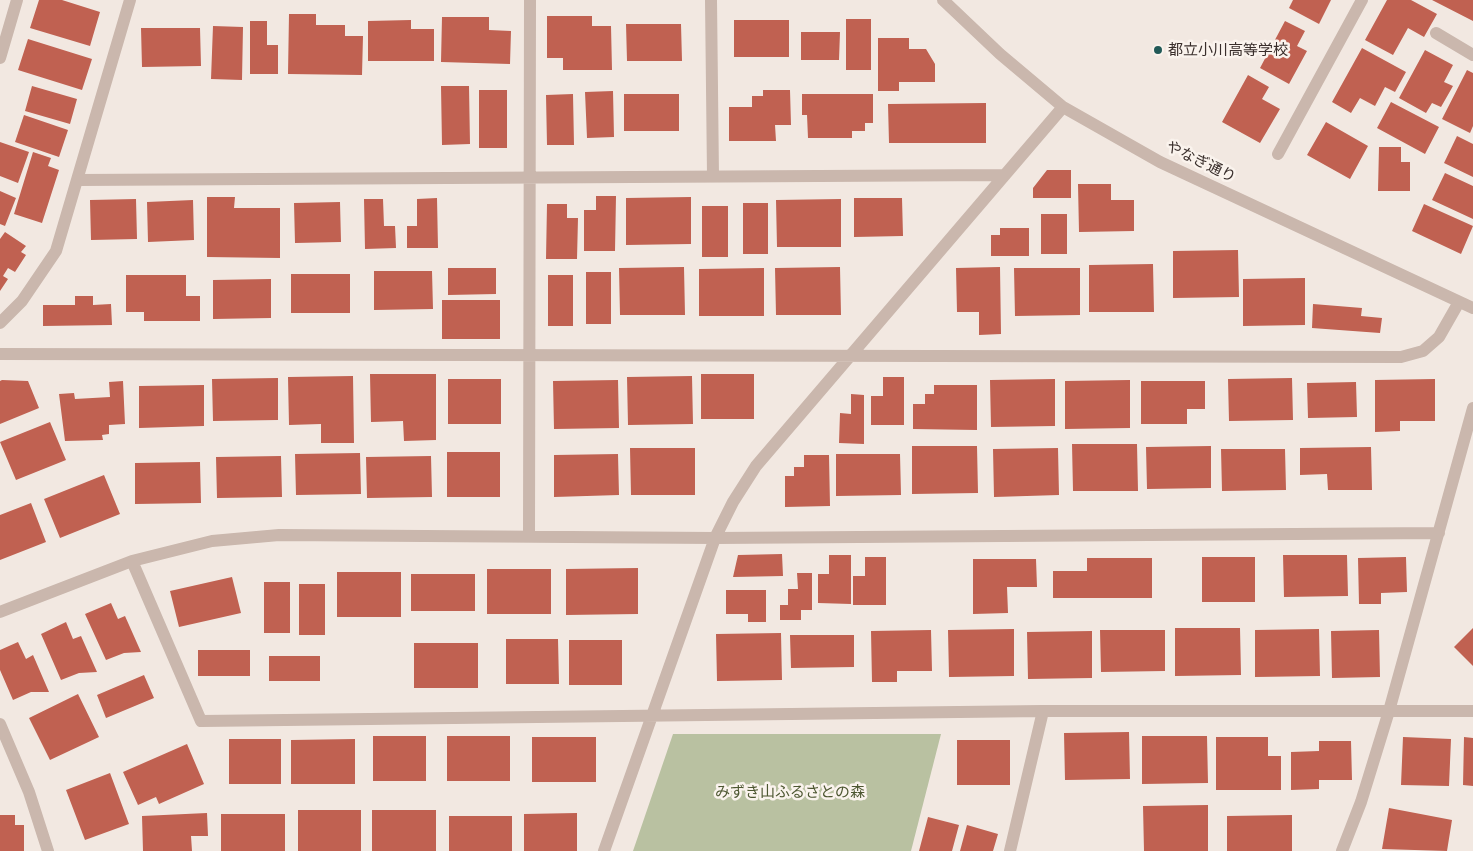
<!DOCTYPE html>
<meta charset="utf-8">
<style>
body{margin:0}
canvas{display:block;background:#f2e8e1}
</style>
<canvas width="1473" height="851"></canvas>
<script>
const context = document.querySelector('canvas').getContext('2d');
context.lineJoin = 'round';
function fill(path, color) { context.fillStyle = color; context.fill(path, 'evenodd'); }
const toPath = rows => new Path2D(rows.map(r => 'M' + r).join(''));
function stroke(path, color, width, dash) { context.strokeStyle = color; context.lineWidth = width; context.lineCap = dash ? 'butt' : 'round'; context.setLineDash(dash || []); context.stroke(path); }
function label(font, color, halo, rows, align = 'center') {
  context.font = font + ' Quicksand,"Noto Sans JP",sans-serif'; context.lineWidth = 5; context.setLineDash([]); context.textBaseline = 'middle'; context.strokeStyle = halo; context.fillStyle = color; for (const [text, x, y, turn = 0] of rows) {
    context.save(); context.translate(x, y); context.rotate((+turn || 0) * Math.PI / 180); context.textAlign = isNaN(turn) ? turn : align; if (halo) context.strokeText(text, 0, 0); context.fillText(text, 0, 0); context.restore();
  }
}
fill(toPath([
 [673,734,941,734,911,851,633,851]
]), '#b9c1a1');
fill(toPath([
 [39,0,62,0,100,12,90,46,30,28],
 [1293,0,1331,0,1319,24,1289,8],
 [1387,0,1411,0,1437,14,1424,37,1408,28,1393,55,1365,40],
 [1432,0,1473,0,1473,21],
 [289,14,316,14,316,25,345,25,345,36,363,36,362,75,288,74],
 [547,16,592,16,592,26,611,26,612,70,563,70,563,58,547,58],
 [442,17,489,17,489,30,511,31,510,64,441,62],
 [846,19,871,19,871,70,846,70],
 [411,20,411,29,434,29,434,61,368,61,368,21],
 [734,20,789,20,789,57,734,57],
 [250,21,267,21,267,45,278,45,278,74,250,74],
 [1285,21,1305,31,1297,46,1307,51,1289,84,1260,68],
 [626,24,681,24,682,61,627,61],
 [213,26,243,27,242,80,211,79],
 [141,28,200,28,201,66,142,67],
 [801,32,840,32,839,60,801,60],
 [878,38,909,38,909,49,926,49,935,64,935,82,899,82,899,91,878,91],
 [28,39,92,59,82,90,18,70],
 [1362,48,1406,72,1395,92,1385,87,1375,106,1360,98,1351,113,1332,102],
 [1425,50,1453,65,1444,82,1453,86,1441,107,1432,103,1426,113,1399,98],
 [1467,70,1473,73,1473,126,1470,133,1442,119],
 [1248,75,1269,87,1262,99,1280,109,1260,143,1222,122],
 [32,86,77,99,70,124,25,111],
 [441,86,469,86,470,144,442,145],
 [479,90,507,90,507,148,479,148],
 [763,90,790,90,791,125,775,125,776,141,729,141,729,107,752,107,752,96,763,96],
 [613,91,614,137,587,138,585,92],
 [573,94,574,145,547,145,546,95],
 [624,94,679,94,679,131,624,131],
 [802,94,873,94,873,123,865,123,865,131,852,131,852,138,808,138,807,115,802,115],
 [1391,102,1439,127,1425,154,1377,128],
 [986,103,986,143,889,143,888,104],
 [24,115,68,130,59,157,15,142],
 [1326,122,1368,146,1350,179,1307,155],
 [1457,136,1473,144,1473,177,1444,163],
 [0,142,29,152,18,183,0,176],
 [1379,147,1401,147,1401,162,1410,162,1410,191,1378,191],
 [33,152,51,158,48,166,59,170,42,223,14,214],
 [1047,170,1071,170,1071,198,1033,198,1033,188],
 [1445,173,1473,186,1473,219,1432,200],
 [1078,184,1111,184,1111,200,1134,200,1134,231,1079,232],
 [0,191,16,198,5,226,0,224],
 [596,196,616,196,615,251,584,251,584,210,596,210],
 [207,197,235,197,234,208,280,208,280,258,207,257],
 [691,197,691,244,626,245,626,198],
 [437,198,438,248,407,248,407,226,417,226,417,199],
 [854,198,902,198,903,236,854,237],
 [136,199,137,239,91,240,90,200],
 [364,199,383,199,384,226,395,226,396,248,365,249],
 [841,199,841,247,777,247,776,200],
 [193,200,194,240,148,242,147,202],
 [340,202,341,242,295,243,294,203],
 [743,203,768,203,768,254,743,254],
 [547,204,567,204,567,218,578,218,577,259,546,259],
 [1424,204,1473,226,1461,254,1412,231],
 [702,206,728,206,728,257,702,257],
 [1041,214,1067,214,1067,254,1041,254],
 [1000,228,1029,228,1029,256,991,256,991,235,1000,235],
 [5,232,26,246,21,252,26,255,15,272,8,268,3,276,8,279,0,291,0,239],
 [1238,250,1239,297,1173,298,1173,251],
 [1153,264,1154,312,1089,312,1089,265],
 [684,267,685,315,620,315,619,268],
 [840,267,841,315,776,315,775,268],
 [1000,267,1001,334,979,335,979,312,957,312,956,268],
 [448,268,496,268,496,294,448,295],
 [764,268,764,316,699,316,699,269],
 [1014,268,1080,268,1080,315,1015,316],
 [374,271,432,271,433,309,374,310],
 [586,272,611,272,611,324,586,324],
 [291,274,350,274,350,313,291,313],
 [126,275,186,275,186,296,200,296,200,321,144,321,144,312,126,312],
 [548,275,573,275,573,326,548,326],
 [1305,278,1305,325,1243,326,1243,279],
 [271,279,271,318,213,319,213,280],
 [75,296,93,296,93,305,111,304,112,325,43,326,43,305,75,305],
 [442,300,500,300,500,339,442,339],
 [1313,304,1362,308,1361,316,1382,318,1380,333,1312,328],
 [370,374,436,374,436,440,404,441,403,421,371,422],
 [701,374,754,374,754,419,701,419],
 [353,376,354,443,321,443,321,424,289,425,288,377],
 [692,376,693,424,628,425,627,377],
 [883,377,904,377,904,425,871,425,871,396,883,396],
 [278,378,278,420,213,421,212,379],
 [1292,378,1293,420,1229,421,1228,379],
 [448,379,501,379,501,424,448,424],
 [1055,379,1055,426,991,427,990,380],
 [1435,379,1435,421,1400,421,1400,431,1375,432,1375,380],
 [2,380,28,381,39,408,0,424,0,381],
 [618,380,619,428,554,429,553,381],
 [1130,380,1130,428,1065,429,1065,381],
 [123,381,125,424,109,425,109,434,102,435,103,440,65,441,59,394,74,393,75,399,110,397,109,382],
 [1141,381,1205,381,1205,409,1187,409,1187,424,1141,424],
 [1356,382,1357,417,1308,418,1307,383],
 [204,385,204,426,139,428,139,386],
 [934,385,977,385,977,430,913,429,913,404,925,404,925,394,934,394],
 [851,394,864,395,864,444,839,443,840,413,851,414],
 [50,422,66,460,16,480,0,442],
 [1072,444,1137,444,1138,491,1073,491],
 [912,446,977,446,978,493,912,494],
 [1211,446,1211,488,1147,489,1146,447],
 [1371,447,1372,490,1328,490,1327,474,1300,475,1300,448],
 [630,448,695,448,695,495,631,495],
 [1058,448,1059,495,994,497,993,449],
 [1221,449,1285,449,1286,490,1222,491],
 [447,452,500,452,500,497,447,497],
 [360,453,361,494,296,495,295,454],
 [618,454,619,495,554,497,554,455],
 [836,454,900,454,901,495,836,496],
 [804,455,829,455,830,506,785,507,785,476,794,476,794,467,804,467],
 [281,456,282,497,217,498,216,457],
 [431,456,432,497,367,498,366,457],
 [200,462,201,503,135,504,135,463],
 [104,475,120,514,60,538,44,499],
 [31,503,46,542,0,560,0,515],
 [782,554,783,576,733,577,738,555],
 [829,555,851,555,851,604,818,603,818,574,829,574],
 [1283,555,1347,555,1348,596,1284,597],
 [865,557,886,557,886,605,853,605,853,576,865,576],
 [1202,557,1255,557,1255,602,1202,602],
 [1406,557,1407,592,1381,593,1381,604,1359,604,1358,558],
 [1087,558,1152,558,1152,598,1053,598,1053,571,1087,571],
 [973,559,1036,559,1037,587,1007,587,1008,613,973,614],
 [638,568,638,614,566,615,566,569],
 [487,569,551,569,551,614,487,614],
 [337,572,401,572,401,617,337,617],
 [797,573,812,573,812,610,801,610,801,620,780,620,780,605,788,605,788,589,798,589],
 [411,574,475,574,475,611,411,611],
 [232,577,241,613,179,627,170,591],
 [264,582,290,582,290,633,264,633],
 [299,584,325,584,325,635,299,635],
 [726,590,766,590,766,622,748,622,748,614,726,614],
 [111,603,118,619,125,616,141,652,124,653,106,660,85,614],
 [66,622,73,639,81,636,97,672,79,673,61,680,41,634],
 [1175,628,1240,628,1241,675,1175,676],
 [1473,628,1473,666,1454,647],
 [1014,629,1014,676,949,677,948,630],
 [1319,629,1320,676,1255,677,1255,630],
 [931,630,932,671,897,671,897,682,872,682,871,631],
 [1100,630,1165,630,1165,671,1101,672],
 [1379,630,1380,677,1332,678,1331,631],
 [1092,631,1092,678,1028,679,1027,632],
 [781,633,782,680,717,681,716,634],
 [790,635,854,635,854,667,791,668],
 [506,639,558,639,559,684,506,684],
 [569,640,622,640,622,685,569,685],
 [18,642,26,659,33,655,49,692,31,692,13,700,0,670,0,650],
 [414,643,478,643,478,688,414,688],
 [198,650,250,650,250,676,198,676],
 [269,656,320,656,320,681,269,681],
 [144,675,154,698,106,718,97,695],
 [78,694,99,737,50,760,29,718],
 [1129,732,1130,779,1065,780,1064,733],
 [373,736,426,736,426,781,373,781],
 [447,736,510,736,510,781,447,781],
 [1142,736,1207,736,1208,783,1142,784],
 [532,737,596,737,596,782,532,782],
 [1216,737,1268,737,1268,756,1281,756,1281,790,1216,790],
 [1403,737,1451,739,1449,786,1401,785],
 [1464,737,1473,738,1473,786,1463,785],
 [229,739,281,739,281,784,229,784],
 [355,739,355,784,291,784,291,740],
 [957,740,1010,740,1010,785,957,785],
 [1319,741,1351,741,1352,780,1319,780,1319,789,1291,790,1291,752,1319,751],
 [187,744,204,784,159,804,156,797,138,805,123,772],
 [110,773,129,824,85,840,66,790],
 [1208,805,1208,851,1144,851,1143,806],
 [1389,808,1452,820,1447,851,1382,849],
 [298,810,361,810,361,851,298,851],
 [372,810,436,810,436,851,372,851],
 [207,813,208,836,191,836,192,851,143,851,142,816],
 [577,813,577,851,524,851,524,814],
 [221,814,285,814,285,851,221,851],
 [0,815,15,815,15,825,24,825,24,851,0,851],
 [1292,815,1292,851,1227,851,1227,816],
 [449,816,512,816,512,851,449,851],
 [928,817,959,825,952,851,919,851],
 [967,825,998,834,993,851,960,851]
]), '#c06151');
stroke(toPath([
 [711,0,713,176],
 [943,0,1000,54,1063,107,1160,162,1473,308],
 [1436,33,1473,55],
 [0,58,17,0],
 [1278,154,1362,0],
 [77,180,1004,175],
 [0,323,22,301,56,251,130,0],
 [0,354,1401,357,1423,351,1439,337,1459,302],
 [529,536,530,0],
 [132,561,201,721,1043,711,1473,711],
 [0,612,132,561,212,541,279,535,715,538,1439,533],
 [0,724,29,792,48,851],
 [604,851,715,538,733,502,756,466,1063,107],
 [1010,851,1043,711],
 [1342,851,1361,802,1389,711,1473,408]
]), '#cab7ad', 12);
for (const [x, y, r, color] of [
 [1158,50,5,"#225957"]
]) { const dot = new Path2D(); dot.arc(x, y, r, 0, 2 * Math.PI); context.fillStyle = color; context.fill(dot); stroke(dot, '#faf3ed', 2); }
label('15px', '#392e2b', '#faf3ed', [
 ["都立小川高等学校",1168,50]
], 'left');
label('15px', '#392e2b', '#faf3ed', [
 ["やなぎ通り",1201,162,26]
]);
label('15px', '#4c5630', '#faf3ed', [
 ["みずき山ふるさとの森",790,792]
]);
</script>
